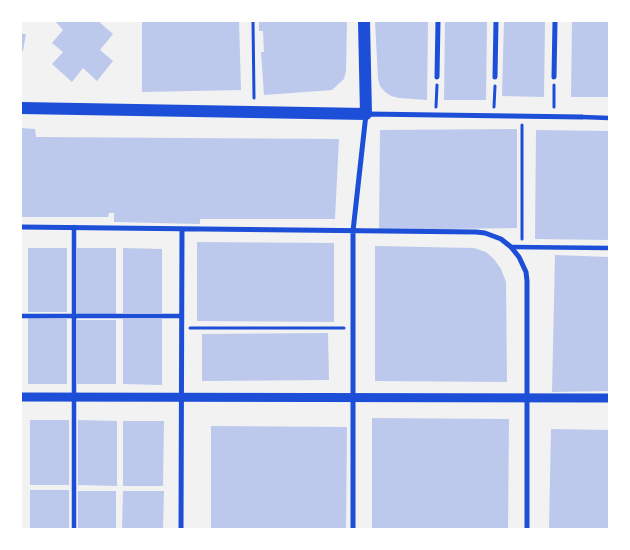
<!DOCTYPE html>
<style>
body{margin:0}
#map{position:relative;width:630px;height:550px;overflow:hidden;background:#f2f2f2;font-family:Rubik,sans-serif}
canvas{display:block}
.frame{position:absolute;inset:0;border:22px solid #fff;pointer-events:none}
</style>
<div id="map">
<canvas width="630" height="550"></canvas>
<div class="frame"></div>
</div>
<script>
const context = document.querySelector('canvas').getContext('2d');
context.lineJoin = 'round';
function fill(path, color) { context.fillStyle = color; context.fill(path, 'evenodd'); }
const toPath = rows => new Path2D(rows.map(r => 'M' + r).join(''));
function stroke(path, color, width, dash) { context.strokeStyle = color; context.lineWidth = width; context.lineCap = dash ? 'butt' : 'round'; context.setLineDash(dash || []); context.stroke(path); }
fill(toPath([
 [55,21,98,21,113,34,100,50,113,61,97,81,83,68,72,82,52,64,63,52,52,43,63,30],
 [142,21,239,21,241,90,142,92],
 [259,21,347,21,346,71,344,79,332,90,264,95,261,52,264,52,263,31,259,31],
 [375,21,428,21,427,100,399,98,391,96,385,92,380,86,378,79],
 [445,21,487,21,486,100,444,100],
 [504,21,545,21,544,97,502,96],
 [572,21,609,21,609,97,571,97],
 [21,34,26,34,23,51,21,51],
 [21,128,35,129,36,137,339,139,335,219,200,219,200,224,114,222,114,213,109,213,108,217,21,217],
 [517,129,517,228,379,230,380,130],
 [536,130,609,131,609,240,535,239],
 [197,242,334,243,334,322,197,321],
 [375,246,474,248,486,252,494,259,501,269,506,282,507,382,375,381],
 [28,248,67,248,67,312,28,312],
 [77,248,116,248,116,314,77,314],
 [123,248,162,249,162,313,123,313],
 [555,255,609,257,609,391,552,392],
 [28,318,67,319,67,384,28,384],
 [123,319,162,319,162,385,123,384],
 [77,320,116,320,116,384,77,384],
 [328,333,329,380,202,381,202,334],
 [372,418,509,419,508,529,372,529],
 [30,420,69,420,69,485,30,485],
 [78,420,117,421,117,486,78,485],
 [123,421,164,421,163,486,123,486],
 [211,426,347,427,346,529,211,529],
 [551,429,609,430,609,529,549,529],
 [30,490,69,490,69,529,30,529],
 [78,491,116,491,116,529,78,529],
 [123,491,164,491,163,529,122,529]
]), '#bdc9ec');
stroke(toPath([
 [253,21,254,98],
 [436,107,437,85],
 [494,107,495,86],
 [554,107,554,85],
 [522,239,522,125],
 [190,328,344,328]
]), '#1d4ed8', 3);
stroke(toPath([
 [582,117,609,118],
 [74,227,74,529],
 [511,247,609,248],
 [21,316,182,316]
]), '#1d4ed8', 4.5);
stroke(toPath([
 [437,77,438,21],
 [495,77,496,21],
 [554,77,555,21],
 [21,227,476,232,485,233,501,239,511,247,519,257,526,272,527,281,527,529],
 [181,529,182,229],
 [353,529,353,231,366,114,582,117]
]), '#1d4ed8', 5);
stroke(toPath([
 [21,397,609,398]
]), '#1d4ed8', 9);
stroke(toPath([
 [21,108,366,114,364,21]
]), '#1d4ed8', 12);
</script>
